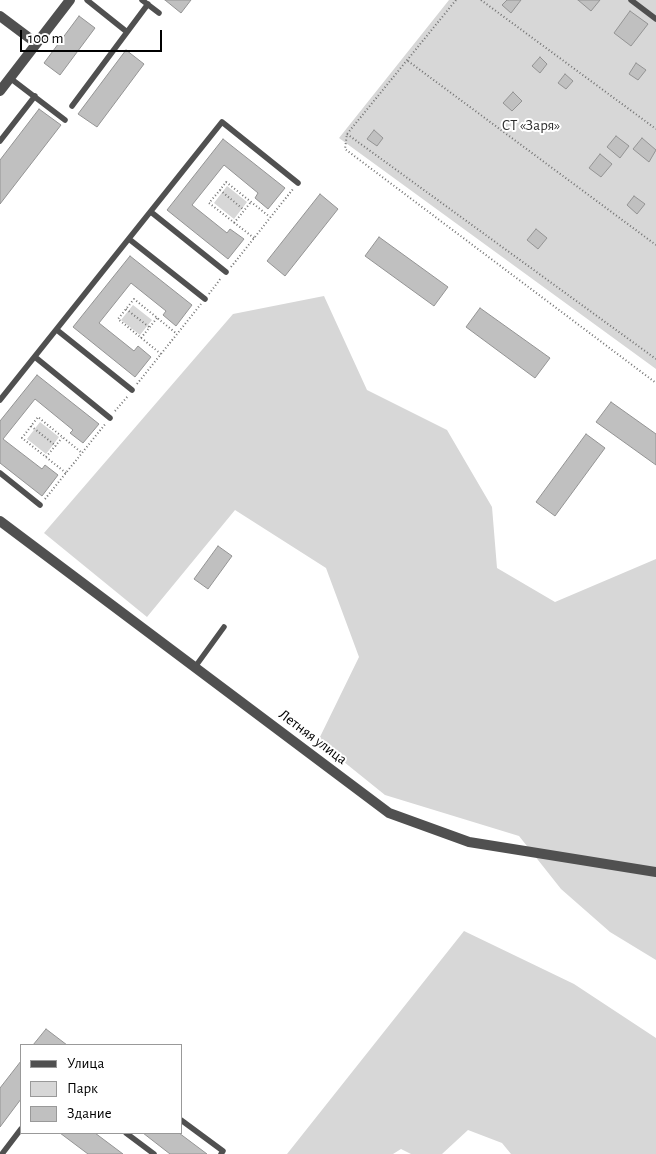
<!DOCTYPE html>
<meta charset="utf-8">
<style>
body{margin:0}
#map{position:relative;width:656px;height:1154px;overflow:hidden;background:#fff;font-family:"Alegreya Sans",sans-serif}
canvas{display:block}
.legend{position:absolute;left:20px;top:1044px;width:162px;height:90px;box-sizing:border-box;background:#fff;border:1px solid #999;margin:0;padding:6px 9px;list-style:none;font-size:15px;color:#000}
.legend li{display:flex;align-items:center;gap:10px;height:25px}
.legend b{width:25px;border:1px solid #999}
.scale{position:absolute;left:20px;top:30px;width:142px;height:22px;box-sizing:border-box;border:2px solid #000;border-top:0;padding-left:6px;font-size:15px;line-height:18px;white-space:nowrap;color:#000;-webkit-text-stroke:4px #fff;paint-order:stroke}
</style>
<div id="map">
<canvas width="656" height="1154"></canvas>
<ul class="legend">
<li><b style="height:6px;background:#505050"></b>Улица</li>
<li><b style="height:14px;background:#d7d7d7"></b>Парк</li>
<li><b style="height:14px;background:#c0c0c0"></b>Здание</li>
</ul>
<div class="scale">100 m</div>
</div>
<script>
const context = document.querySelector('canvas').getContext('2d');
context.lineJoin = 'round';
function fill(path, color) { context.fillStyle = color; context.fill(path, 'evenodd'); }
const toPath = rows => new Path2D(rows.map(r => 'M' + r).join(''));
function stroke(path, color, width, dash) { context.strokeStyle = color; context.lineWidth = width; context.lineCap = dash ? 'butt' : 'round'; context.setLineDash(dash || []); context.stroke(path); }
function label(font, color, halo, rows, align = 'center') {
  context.font = font + ' "Alegreya Sans",sans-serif'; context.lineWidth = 4; context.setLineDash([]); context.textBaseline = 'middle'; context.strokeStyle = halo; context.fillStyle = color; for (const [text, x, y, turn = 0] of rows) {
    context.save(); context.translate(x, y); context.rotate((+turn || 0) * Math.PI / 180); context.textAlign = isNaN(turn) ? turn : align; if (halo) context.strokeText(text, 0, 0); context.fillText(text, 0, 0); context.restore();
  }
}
fill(toPath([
 [449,0,656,0,656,369,339,138],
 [227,186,247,202,234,219,214,203],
 [324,296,367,390,447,430,492,507,497,568,555,602,656,559,656,960,610,932,561,889,519,836,385,795,318,741,359,657,326,568,235,510,147,617,44,533,233,314],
 [133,305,152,320,140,335,121,320],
 [40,422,59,437,46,454,27,439],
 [464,931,574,984,656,1038,656,1154,511,1154,502,1143,468,1130,442,1154,411,1154,401,1149,393,1154,287,1154]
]), '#d7d7d7');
const building = toPath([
 [165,0,191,0,181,13,165,0],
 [507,0,521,0,511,13,502,5,507,0],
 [578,0,600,0,591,11,578,0],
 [630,11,648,24,631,46,614,33,630,11],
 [79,16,95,28,60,75,44,63,79,16],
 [126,50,144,64,97,127,78,114,126,50],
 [540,57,547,64,540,73,532,66,540,57],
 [636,63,646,70,638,80,629,74,636,63],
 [565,74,573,81,566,89,558,83,565,74],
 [513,92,522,101,512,111,503,103,513,92],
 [39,109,61,125,0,204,0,160,39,109],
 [374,130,383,138,377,146,367,139,374,130],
 [616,136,629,146,620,158,607,147,616,136],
 [642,138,656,150,649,162,633,149,642,138],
 [223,139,285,188,268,209,255,198,258,193,224,165,192,205,227,233,230,229,244,239,228,259,167,210,223,139],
 [600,154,612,164,601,177,589,168,600,154],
 [320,194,338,209,285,276,267,261,320,194],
 [634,196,645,204,637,214,627,205,634,196],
 [536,229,547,238,538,249,527,240,536,229],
 [379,237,448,287,434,306,365,256,379,237],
 [130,256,192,305,176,326,163,315,166,311,131,283,99,323,134,351,138,346,151,357,135,377,73,327,130,256],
 [480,308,550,358,535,378,466,327,480,308],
 [37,375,99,424,83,443,70,433,73,430,35,399,3,439,42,469,45,465,58,475,42,496,0,463,0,421,37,375],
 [611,402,656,434,656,465,596,422,611,402],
 [586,434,605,448,555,516,536,502,586,434],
 [218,546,232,556,208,589,194,579,218,546],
 [46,1029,67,1045,33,1045,46,1029],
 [21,1061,21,1099,0,1127,0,1088,21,1061],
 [60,1133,95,1133,123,1154,88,1154,60,1133],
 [143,1133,179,1133,207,1154,170,1154,143,1133]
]);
fill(building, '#c0c0c0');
stroke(building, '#949494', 1);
stroke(toPath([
 [456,0,347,134,345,149,656,383],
 [481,0,656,129],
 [408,61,656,245],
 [347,134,656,359],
 [220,190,244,210],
 [234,223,251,202],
 [254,238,209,203,220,190,226,182,270,217],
 [231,267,293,189],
 [209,294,221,278],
 [126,309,149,327],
 [141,338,157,318],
 [161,354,118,319,134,299,177,334],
 [137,384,201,304],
 [115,411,128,396],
 [31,426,56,446],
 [46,457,62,438],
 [66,473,22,438,38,417,82,453],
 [45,499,106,423]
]), '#727272', 2, [1, 2.5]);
stroke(toPath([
 [87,0,127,32],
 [142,0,159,13],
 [631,0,656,19],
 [10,78,65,120],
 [72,106,148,4],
 [0,141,35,96],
 [151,212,226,272],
 [129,239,205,299],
 [57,330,132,390],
 [35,357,110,418],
 [0,400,222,122,298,183],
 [0,473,40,505],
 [195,667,224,627],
 [181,1120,223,1151,221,1154],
 [126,1133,154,1154],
 [2,1154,21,1129]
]), '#505050', 5.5);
stroke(toPath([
 [0,16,36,43],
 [0,91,70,0]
]), '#505050', 10);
stroke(toPath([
 [0,521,389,813,469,842,656,872]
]), '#505050', 10);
label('15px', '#2e2e2e', '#fff', [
 ["СТ «Заря»",531,125]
]);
label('15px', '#000', '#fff', [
 ["Летняя улица",313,737,37]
]);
</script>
